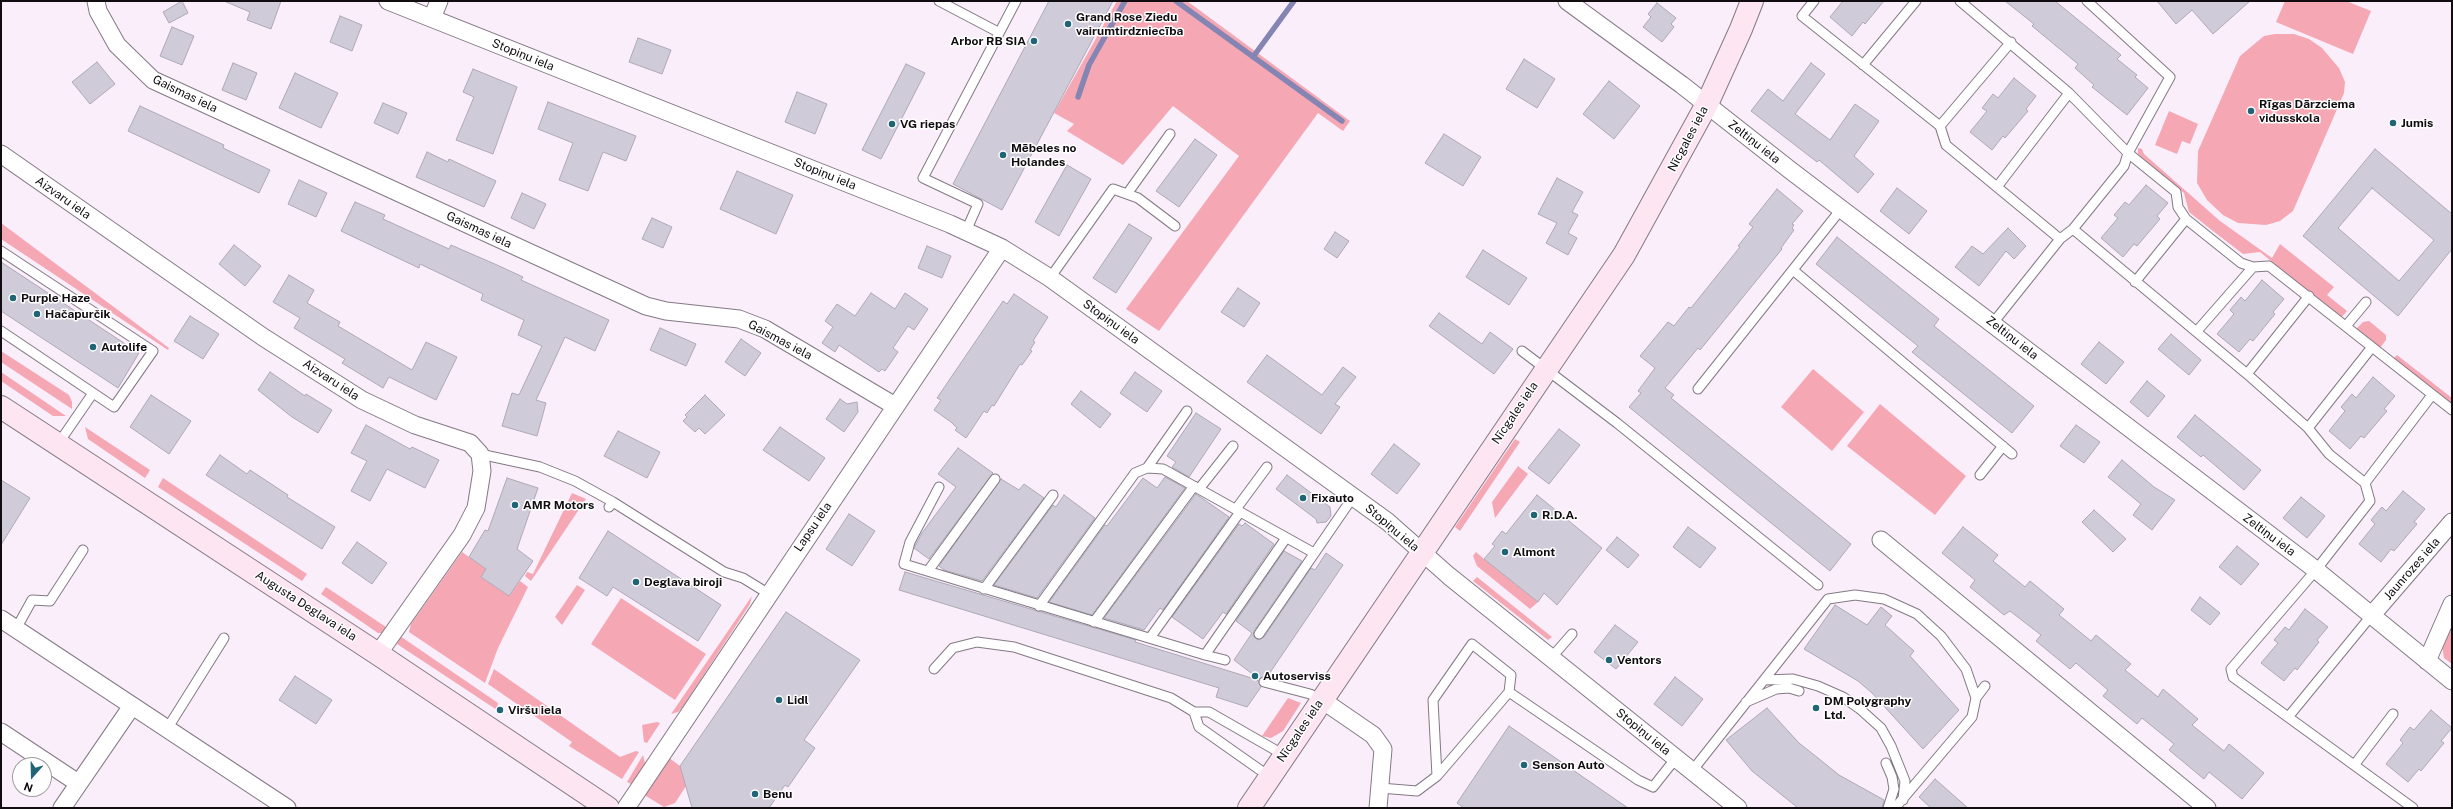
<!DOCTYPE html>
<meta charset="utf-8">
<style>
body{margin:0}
#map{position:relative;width:2453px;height:809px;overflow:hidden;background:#faeefb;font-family:"Public Sans",sans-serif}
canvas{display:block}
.frame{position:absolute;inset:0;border:2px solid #100c10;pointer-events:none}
.north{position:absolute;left:12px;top:757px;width:40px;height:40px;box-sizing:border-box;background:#fff;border:1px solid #9f9e9f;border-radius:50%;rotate:200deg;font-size:11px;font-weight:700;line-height:16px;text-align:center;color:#100c10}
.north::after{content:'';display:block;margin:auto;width:14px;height:18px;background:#1f6575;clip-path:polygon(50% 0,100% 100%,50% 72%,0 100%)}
</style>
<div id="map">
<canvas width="2453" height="809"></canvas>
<div class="frame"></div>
<div class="north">N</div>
</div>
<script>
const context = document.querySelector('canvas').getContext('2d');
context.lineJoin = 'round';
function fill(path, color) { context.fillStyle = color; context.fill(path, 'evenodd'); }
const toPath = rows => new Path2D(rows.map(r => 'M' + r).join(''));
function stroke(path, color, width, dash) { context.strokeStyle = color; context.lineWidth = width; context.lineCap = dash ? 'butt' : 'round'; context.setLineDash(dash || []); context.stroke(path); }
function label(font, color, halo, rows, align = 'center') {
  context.font = font + ' "Public Sans",sans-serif'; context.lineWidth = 3; context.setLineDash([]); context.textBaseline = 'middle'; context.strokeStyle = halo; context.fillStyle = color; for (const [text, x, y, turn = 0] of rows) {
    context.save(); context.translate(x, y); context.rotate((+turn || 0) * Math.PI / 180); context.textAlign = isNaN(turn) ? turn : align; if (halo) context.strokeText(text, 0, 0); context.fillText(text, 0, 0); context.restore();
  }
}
fill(toPath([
 [1117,1,1187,1,1350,121,1343,131,1318,113,1159,331,1126,309,1239,156,1173,106,1123,165,1067,131,1074,124,1054,113],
 [2285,1,2346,1,2371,11,2353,54,2276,22],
 [2275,34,2294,34,2309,39,2322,48,2339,68,2345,82,2344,93,2293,211,2280,221,2266,225,2238,223,2223,215,2207,200,2197,183,2198,151,2240,56,2264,36],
 [2169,111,2198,124,2190,144,2182,141,2177,154,2155,145],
 [2138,148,2142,149,2144,154,2220,221,2272,258,2280,244,2334,287,2327,295,2347,311,2341,318,2260,252,2243,254,2213,231,2189,212,2184,193,2138,154],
 [1,223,169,348,168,350,1,239],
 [2369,321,2386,335,2386,340,2380,348,2356,329,2363,322],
 [1,351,69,395,72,402,72,409,1,362],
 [2397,355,2452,398,2452,405,2393,359],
 [1813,369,1864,412,1832,451,1781,407],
 [1,372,66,416,53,416,1,381],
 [1880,404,1966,476,1935,515,1847,446],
 [85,427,150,470,145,478,88,439],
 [1515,439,1520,442,1460,531,1455,527],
 [1518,466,1528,474,1495,518,1492,502],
 [163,478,307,574,302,581,158,487],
 [572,493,586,499,531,581,525,576,527,572,533,574],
 [462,552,486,569,481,577,509,596,520,581,528,587,498,648,485,683,409,632,411,624],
 [1476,552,1484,559,1538,602,1530,609,1477,566,1473,556],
 [1477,577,1552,637,1548,640,1473,581],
 [577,585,585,590,562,625,555,617],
 [326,587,389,629,384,633,378,633,321,594],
 [752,596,750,604,683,707,678,712,671,714],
 [621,598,706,654,675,700,591,644],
 [2452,620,2452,664,2444,658,2442,646],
 [400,636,498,703,497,710,397,644],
 [494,669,620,757,636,751,639,752,622,779,569,746,572,742,488,684],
 [1288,698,1301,703,1283,731,1271,738,1262,736],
 [657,722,660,723,647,743,644,742,642,725],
 [643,755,646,767,633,785,627,782],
 [668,757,680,766,686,786,675,803,664,807,646,796,645,792]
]), '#f6a7b4');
stroke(toPath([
 [1176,1,1342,121],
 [1253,57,1294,1],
 [1078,97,1089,65,1125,1]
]), '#8485b2', 5.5);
const building = toPath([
 [182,1,188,13,169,23,163,12,182,1],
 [224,1,281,1,271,29,247,20,250,12,224,1],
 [1049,1,1113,1,1002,210,953,184,1049,1],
 [1843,1,1884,1,1865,24,1863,22,1852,36,1830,17,1843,1],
 [2005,1,2055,1,2121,55,2117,59,2137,75,2135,77,2148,88,2127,115,2092,87,2094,85,2075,68,2078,64,2032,26,2034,24,2005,1],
 [2157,1,2250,1,2213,34,2192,10,2176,24,2157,1],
 [1657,3,1676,18,1671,24,1674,27,1662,42,1643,27,1651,17,1648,14,1657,3],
 [340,16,362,25,352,51,330,42,340,16],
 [172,27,194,36,182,65,160,56,172,27],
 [638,38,671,50,662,74,629,62,638,38],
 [1524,59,1555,79,1537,108,1506,89,1524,59],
 [97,62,115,84,90,104,72,82,97,62],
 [233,63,257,73,246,100,222,90,233,63],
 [1811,63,1825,74,1795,114,1830,140,1855,104,1879,121,1854,156,1874,174,1858,193,1819,160,1817,162,1751,111,1768,89,1783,101,1811,63],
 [906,64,925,73,881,159,862,150,906,64],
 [473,69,517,87,493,154,456,140,474,97,463,92,473,69],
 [295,73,338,93,321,128,279,108,295,73],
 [2014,78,2036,96,2026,109,2028,111,2005,138,2003,136,1992,150,1970,132,1987,111,1982,108,1993,94,1998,98,2014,78],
 [1609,81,1640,106,1614,139,1583,114,1609,81],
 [797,92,827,104,815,134,785,122,797,92],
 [548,102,636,136,626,161,603,152,588,191,559,180,573,143,538,129,548,102],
 [383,103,407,113,398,134,374,123,383,103],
 [140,106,224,145,223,148,270,170,259,193,128,131,140,106],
 [1444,134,1481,157,1463,186,1425,163,1444,134],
 [1195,139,1217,155,1179,207,1156,191,1195,139],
 [2375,149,2452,214,2452,249,2398,316,2303,236,2375,149],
 [2372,188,2434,240,2399,281,2338,228,2372,188],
 [427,152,448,162,449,159,496,181,484,207,416,177,427,152],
 [1067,165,1091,179,1059,236,1035,222,1067,165],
 [737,171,793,195,776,234,720,209,737,171],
 [1557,178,1583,192,1572,212,1578,215,1568,233,1577,238,1568,255,1546,243,1557,223,1538,214,1557,178],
 [299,180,327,193,316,217,288,204,299,180],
 [2146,185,2168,203,2157,216,2160,219,2137,246,2134,244,2123,257,2101,238,2118,218,2114,215,2125,202,2129,205,2146,185],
 [1897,188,1927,211,1909,234,1880,211,1897,188],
 [1777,189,1803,211,1792,224,1794,225,1792,228,1794,230,1781,248,1782,249,1700,350,1698,348,1665,388,1674,395,1671,398,1851,544,1830,571,1629,407,1641,393,1638,391,1655,368,1640,356,1668,322,1674,326,1689,307,1691,308,1740,247,1738,246,1753,227,1749,224,1777,189],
 [522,193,546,204,534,229,511,218,522,193],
 [355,202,385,215,383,219,449,249,451,245,497,265,523,277,521,280,609,320,595,351,565,337,536,400,546,403,537,436,502,426,512,393,519,395,542,346,518,335,524,320,481,300,483,294,420,264,419,268,341,231,355,202],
 [652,218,672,227,663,248,642,239,652,218],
 [1129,224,1152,238,1116,293,1093,278,1129,224],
 [2008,228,2026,246,2014,259,2006,251,1979,286,1955,267,1972,246,1983,254,2008,228],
 [1335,232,1349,241,1337,258,1324,249,1335,232],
 [1837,237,1939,319,1934,326,2034,406,2012,433,1912,352,1918,346,1816,264,1837,237],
 [234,245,261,266,245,286,219,264,234,245],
 [927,246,951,256,942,278,918,268,927,246],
 [1483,250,1527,278,1509,305,1466,277,1483,250],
 [1,262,139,353,118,388,1,311,1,262],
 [289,275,314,290,307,303,340,322,338,326,412,370,426,342,457,357,436,400,389,377,383,388,342,363,345,359,294,328,300,318,273,302,289,275],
 [2262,280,2284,299,2273,312,2275,314,2253,341,2250,339,2239,352,2217,334,2234,314,2230,310,2241,297,2245,301,2262,280],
 [1238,288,1260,303,1244,327,1221,312,1238,288],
 [871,293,895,309,905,293,928,309,914,330,908,326,893,348,898,352,885,371,882,369,879,372,839,345,835,352,822,343,833,327,825,321,837,304,855,316,871,293],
 [1014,294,1048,317,1033,341,1035,342,1030,350,1032,351,1022,365,1020,364,994,406,992,405,987,413,984,411,966,438,955,430,957,428,951,422,934,410,941,400,937,398,1003,301,1007,304,1014,294],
 [1439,313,1482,344,1490,332,1513,349,1494,374,1429,326,1439,313],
 [190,316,219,334,203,359,174,341,190,316],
 [660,328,696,344,686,366,650,350,660,328],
 [2171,334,2201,360,2189,375,2158,349,2171,334],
 [741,339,761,353,745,376,725,362,741,339],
 [2099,342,2124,362,2106,384,2081,364,2099,342],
 [1267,355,1322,395,1343,367,1356,377,1335,404,1340,407,1321,434,1247,382,1267,355],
 [270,372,305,396,306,394,332,410,318,433,292,417,258,390,270,372],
 [1135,372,1162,391,1147,412,1120,393,1135,372],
 [2373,377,2395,396,2384,409,2387,411,2364,438,2361,436,2350,449,2329,431,2345,411,2341,407,2352,394,2356,398,2373,377],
 [2147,381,2165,396,2148,417,2130,402,2147,381],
 [1081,391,1111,414,1100,428,1071,404,1081,391],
 [151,395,191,421,169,454,130,427,151,395],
 [705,395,725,415,705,434,699,428,695,432,683,421,687,417,685,415,705,395],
 [840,399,847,404,857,402,858,412,844,432,826,419,840,399],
 [1196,413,1221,429,1189,477,1172,467,1176,462,1167,456,1196,413],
 [2195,415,2261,470,2244,490,2203,455,2201,457,2177,437,2195,415],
 [366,425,410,449,412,447,439,460,425,488,387,469,370,501,351,491,367,461,351,453,366,425],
 [2076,425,2100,442,2084,463,2060,446,2076,425],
 [780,427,825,458,809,481,763,450,780,427],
 [1559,429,1580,445,1549,484,1528,468,1559,429],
 [618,431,660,452,647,478,604,456,618,431],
 [1394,444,1420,464,1397,494,1371,474,1394,444],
 [958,448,993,473,929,559,914,548,922,533,956,487,938,474,958,448],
 [220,455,247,474,250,470,288,495,287,497,335,527,322,549,206,475,220,455],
 [2122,460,2154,487,2175,500,2152,530,2133,515,2141,504,2108,477,2122,460],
 [1287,475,1330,507,1331,516,1326,522,1317,523,1316,519,1276,489,1287,475],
 [1165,477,1185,488,1092,615,1049,602,1105,525,1107,526,1143,478,1157,488,1165,477],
 [507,478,538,488,517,549,533,561,509,596,481,577,486,569,469,557,485,530,488,531,507,478],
 [1001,479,1019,490,1024,484,1044,498,982,581,944,570,939,566,1001,479],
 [1,480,30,498,1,545,1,480],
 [2403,491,2425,509,2414,522,2417,524,2394,551,2391,549,2381,562,2359,544,2375,524,2371,520,2382,507,2386,511,2403,491],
 [1196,494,1229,517,1163,610,1160,608,1144,630,1104,618,1196,494],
 [1064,495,1095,518,1037,598,994,585,1053,505,1056,507,1064,495],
 [1537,495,1602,548,1557,605,1544,593,1538,602,1484,559,1495,546,1492,544,1502,531,1506,534,1537,495],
 [2301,497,2325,516,2307,538,2283,518,2301,497],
 [2094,510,2126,539,2113,552,2082,522,2094,510],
 [849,514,875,531,852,566,826,549,849,514],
 [1245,523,1274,544,1226,614,1223,612,1203,639,1172,617,1239,524,1242,526,1245,523],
 [1688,527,1716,548,1700,568,1673,547,1688,527],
 [1963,527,1998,555,1993,561,2025,587,2030,581,2064,609,2059,615,2091,641,2096,635,2131,664,2125,670,2158,697,2163,689,2198,719,2192,725,2224,751,2229,744,2264,773,2242,799,2209,772,2204,779,2169,750,2174,744,2142,718,2137,724,2103,696,2108,690,2076,663,2070,669,2036,641,2041,635,2010,611,2004,615,1970,587,1975,580,1942,553,1963,527],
 [608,531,721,605,698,641,613,587,607,596,579,578,608,531],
 [1617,537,1639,555,1628,568,1606,550,1617,537],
 [357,542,387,563,372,584,342,563,357,542],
 [2237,546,2259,564,2241,585,2219,567,2237,546],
 [1284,551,1302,561,1254,631,1253,636,1258,640,1264,637,1311,568,1315,570,1326,553,1343,565,1267,677,1259,679,1234,660,1252,633,1236,621,1284,551],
 [905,572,1136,640,1135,642,1258,680,1261,687,1247,707,1216,697,1219,688,899,590,905,572],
 [2200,597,2220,613,2210,625,2191,610,2200,597],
 [1835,605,1867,625,1881,607,1892,616,1885,625,1914,651,1910,656,1959,710,1923,749,1872,693,1858,681,1804,649,1835,605],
 [2305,609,2328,627,2317,640,2319,642,2297,670,2295,668,2284,681,2261,663,2278,643,2274,640,2285,627,2289,630,2305,609],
 [786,612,860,660,804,740,815,748,788,787,785,785,769,808,692,808,680,766,786,612],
 [1615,625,1638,642,1616,669,1594,652,1615,625],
 [295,676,332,700,316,724,279,700,295,676],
 [1675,677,1703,699,1682,726,1654,704,1675,677],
 [1767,708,1799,743,1818,758,1839,775,1884,800,1882,808,1798,808,1752,771,1726,740,1767,708],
 [2431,710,2452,728,2441,741,2444,743,2421,771,2419,769,2408,782,2386,764,2403,743,2400,740,2410,727,2414,730,2431,710],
 [1509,726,1628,808,1464,808,1457,803,1509,726],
 [1935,779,1968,808,1931,808,1919,797,1935,779]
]);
fill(building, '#d0cbd9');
stroke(building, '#aea8b6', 1);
const lane = toPath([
 [939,1,998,32],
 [1814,1,1802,16,1940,126,1946,145,2060,239],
 [1960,1,2069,93,2128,153,2176,192,2178,207,2186,219,2241,263,2253,267,2269,266,2452,410],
 [1863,65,1916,1],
 [1940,126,2011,42],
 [1997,187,2069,93],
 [1127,194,1170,134],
 [2073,229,2247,374,2308,428,2329,454,2365,483,2370,501,2316,570,2231,669,2233,677,2413,808],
 [966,231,978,204,923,178,1016,1],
 [1,251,153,351,114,407,1,331],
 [1793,270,2012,454],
 [1050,278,1113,189,1138,198,1175,226],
 [2135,282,2186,219],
 [1993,323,2060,239,2073,229,2124,166,2128,153,2170,77,2087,1],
 [2346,326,2366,302],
 [2197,331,2253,267],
 [1522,351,1617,423,1818,585],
 [2247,374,2309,296],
 [1698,389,1842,208],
 [2308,428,2372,347],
 [58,444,93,393],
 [480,454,540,467,575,481,613,502],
 [1147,468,1187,411],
 [1980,475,2003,446],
 [2365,483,2432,395],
 [939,487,910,542,904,564,1205,655,1286,538],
 [1199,489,1233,446],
 [609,507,613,502,724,572,743,578,769,594],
 [1236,509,1267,467],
 [928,571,995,479],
 [984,589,1053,495],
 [1039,606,1135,473,1147,468,1163,469,1314,553],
 [1094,622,1194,486],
 [16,629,32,600,50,601,83,550],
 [1259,634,1353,497],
 [1150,638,1240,512],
 [1205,655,1225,660],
 [1551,658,1572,634],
 [934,669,953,648,977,642,1014,647,1171,698,1194,712,1209,712,1284,755],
 [1764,680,1793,679,1818,686,1843,697,1860,709,1881,728,1891,746,1905,781,1903,800],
 [1264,682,1310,694,1322,700],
 [1976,698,1985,686],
 [1746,702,1776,689,1789,688,1799,691],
 [1194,712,1199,727,1270,777],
 [2289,716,2371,616],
 [167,729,224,638],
 [1886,763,1892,777,1894,789,1888,808],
 [2355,764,2393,714],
 [1692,771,1828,599,1855,595,1884,599,1917,614,1941,636,1966,669,1976,698,1972,717,1895,808],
 [1437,776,1433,700,1472,644,1511,675,1509,692],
 [1380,788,1417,791,1437,776,1509,692,1638,780,1653,787,1676,758]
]);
const street = toPath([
 [96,1,98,11,117,45,153,80,646,306,666,311,739,319,765,329,895,406],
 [388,1,950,224,1002,248,1050,278,1388,522,1449,576,1738,808],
 [1567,1,1682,85,1790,170,2316,570,2452,681],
 [432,18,439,1],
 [1,154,263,337,362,400,415,425,470,443,480,454,482,471,476,508,462,535,378,654],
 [1881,540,2207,808],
 [2371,616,2452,522],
 [1,619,287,808],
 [2427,661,2452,604],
 [1322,700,1373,735,1383,749,1378,808],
 [1,732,78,783],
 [62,808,132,706],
 [626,808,1002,248]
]);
const secondary = toPath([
 [1,407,378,654,608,808],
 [1249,808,1624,255,1707,104,1741,29,1752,1]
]);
stroke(lane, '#837984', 11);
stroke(street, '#837984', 19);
stroke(secondary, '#837984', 24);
stroke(lane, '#fff', 9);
stroke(street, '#fff', 17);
stroke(secondary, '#fde6f2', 22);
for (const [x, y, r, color] of [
 [1068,24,4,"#1f6575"],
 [1034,41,4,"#1f6575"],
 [2251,111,4,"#1f6575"],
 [2393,123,4,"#1f6575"],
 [892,124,4,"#1f6575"],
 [1003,155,4,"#1f6575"],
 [13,298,4,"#1f6575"],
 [37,314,4,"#1f6575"],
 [93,347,4,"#1f6575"],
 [1303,498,4,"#1f6575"],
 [515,505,4,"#1f6575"],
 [1534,515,4,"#1f6575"],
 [1505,552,4,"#1f6575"],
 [636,582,4,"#1f6575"],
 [1609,660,4,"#1f6575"],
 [1255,676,4,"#1f6575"],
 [779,700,4,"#1f6575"],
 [1816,708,4,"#1f6575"],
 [500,710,4,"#1f6575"],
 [1524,765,4,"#1f6575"],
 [755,794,4,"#1f6575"]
]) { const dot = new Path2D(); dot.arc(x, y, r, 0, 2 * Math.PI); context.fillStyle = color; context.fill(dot); stroke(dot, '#fff', 1.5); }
label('bold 12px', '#100c10', '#fff', [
 ["Grand Rose Ziedu",1076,17],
 ["vairumtirdzniecība",1076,31],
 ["Arbor RB SIA",1026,41,"right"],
 ["Rīgas Dārzciema",2259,104],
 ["vidusskola",2259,118],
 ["Jumis",2401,123],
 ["VG riepas",900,124],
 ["Mēbeles no",1011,148],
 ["Holandes",1011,162],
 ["Purple Haze",21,298],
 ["Hačapurčik",45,314],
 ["Autolife",101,347],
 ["Fixauto",1311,498],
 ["AMR Motors",523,505],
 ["R.D.A.",1542,515],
 ["Almont",1513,552],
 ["Deglava biroji",644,582],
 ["Ventors",1617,660],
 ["Autoserviss",1263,676],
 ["Lidl",787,700],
 ["DM Polygraphy",1824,701],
 ["Ltd.",1824,715],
 ["Viršu iela",508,710],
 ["Senson Auto",1532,765],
 ["Benu",763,794]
], 'left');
label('12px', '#100c10', '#fff', [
 ["Stopiņu iela",523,55,22],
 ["Gaismas iela",185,94,26],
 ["Nīcgales iela",1688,139,-62],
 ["Zeltiņu iela",1754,142,38],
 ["Stopiņu iela",825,174,22],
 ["Aizvaru iela",63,198,35],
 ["Gaismas iela",479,230,25],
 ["Stopiņu iela",1111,322,36],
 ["Zeltiņu iela",2012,338,38],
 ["Gaismas iela",780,340,28],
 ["Aizvaru iela",331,380,33],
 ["Nīcgales iela",1515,413,-56],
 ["Lapsu iela",813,527,-56],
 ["Stopiņu iela",1392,528,40],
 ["Zeltiņu iela",2269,535,37],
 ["Jaunrozes iela",2412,569,-49],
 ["Augusta Deglava iela",306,606,33],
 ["Nīcgales iela",1300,731,-56],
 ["Stopiņu iela",1643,732,39]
]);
</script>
